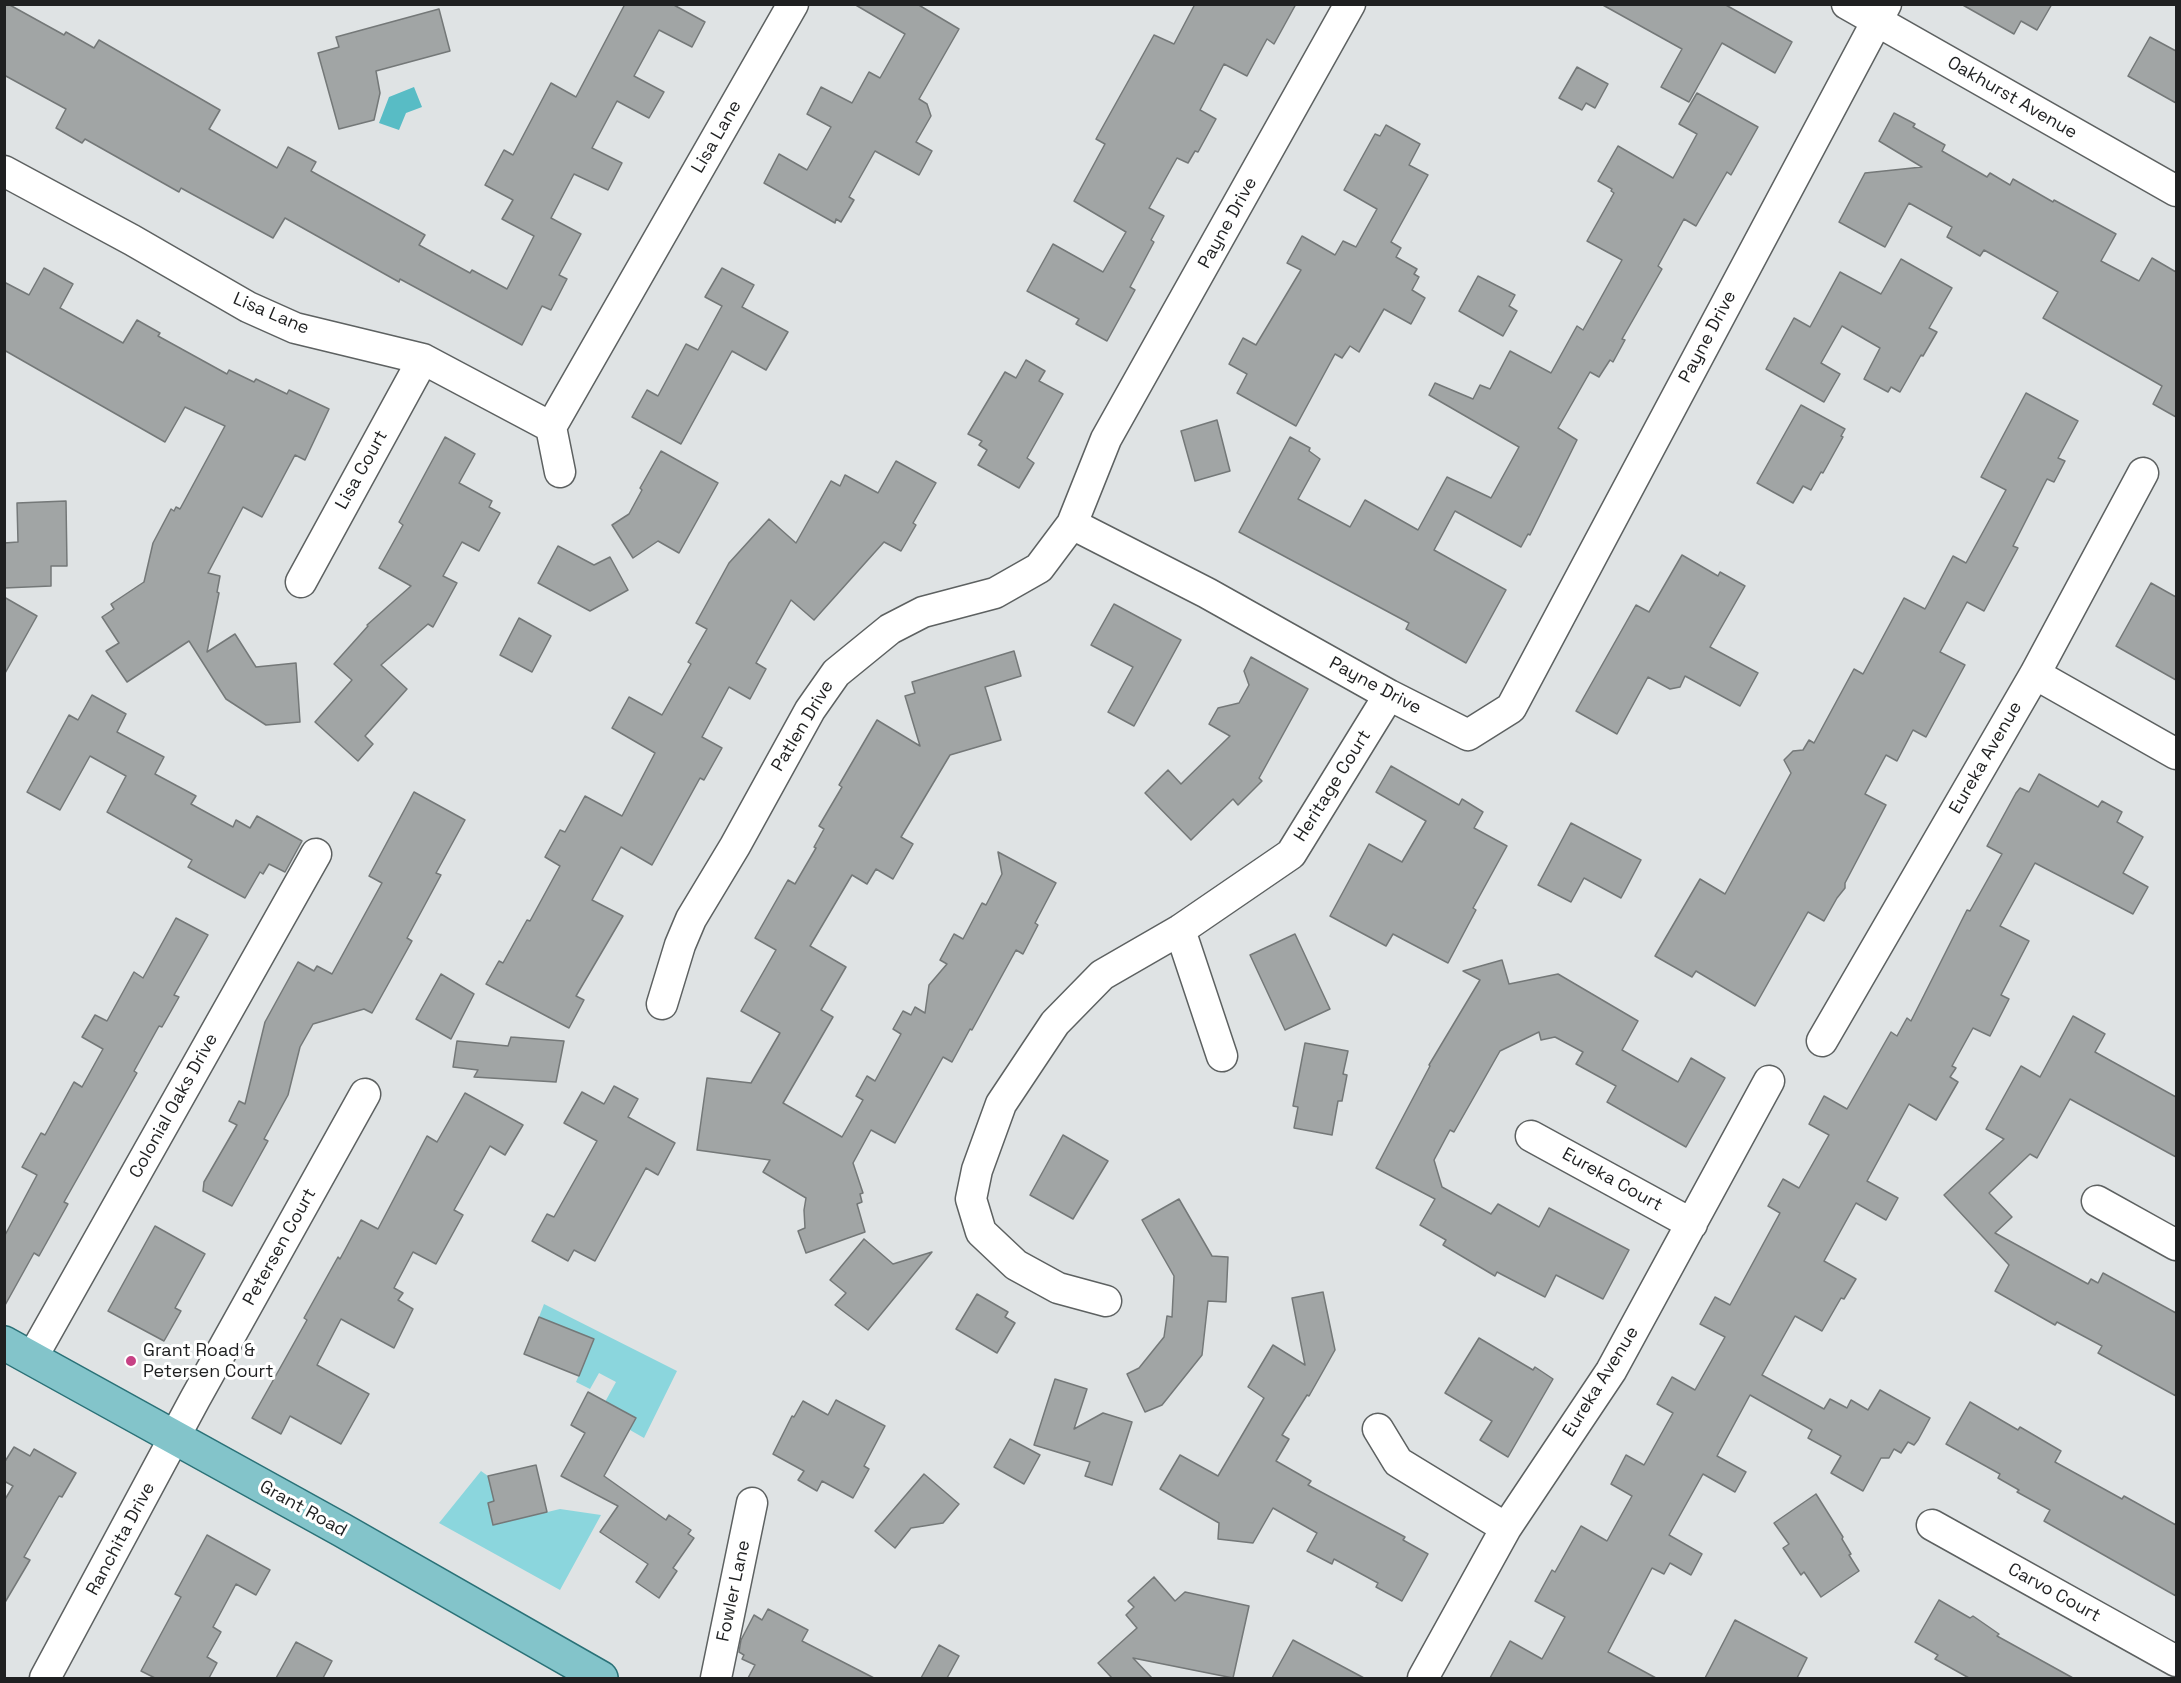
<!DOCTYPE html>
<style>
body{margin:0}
#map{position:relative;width:2181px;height:1683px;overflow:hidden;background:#dfe3e4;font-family:"Space Grotesk",sans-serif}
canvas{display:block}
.frame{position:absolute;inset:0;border:6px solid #1f2021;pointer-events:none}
</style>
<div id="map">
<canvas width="2181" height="1683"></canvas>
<div class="frame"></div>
</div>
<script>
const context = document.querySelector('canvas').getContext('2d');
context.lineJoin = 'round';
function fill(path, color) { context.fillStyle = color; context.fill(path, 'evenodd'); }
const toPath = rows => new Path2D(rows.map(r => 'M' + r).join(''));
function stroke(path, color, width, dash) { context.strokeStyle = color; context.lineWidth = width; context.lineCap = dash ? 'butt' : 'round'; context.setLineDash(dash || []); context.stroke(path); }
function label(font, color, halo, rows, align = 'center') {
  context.font = font + ' "Space Grotesk",sans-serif'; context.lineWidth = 6; context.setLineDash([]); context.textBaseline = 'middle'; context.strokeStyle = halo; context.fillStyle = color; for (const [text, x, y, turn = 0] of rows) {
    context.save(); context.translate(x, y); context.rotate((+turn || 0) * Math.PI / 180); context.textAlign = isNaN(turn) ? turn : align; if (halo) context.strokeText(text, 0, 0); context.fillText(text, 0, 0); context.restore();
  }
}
fill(toPath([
 [544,1304,677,1371,644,1438,630,1430,635,1418,605,1402,616,1382,599,1373,590,1389,576,1382,594,1339,581,1334,578,1339,539,1317],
 [481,1471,488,1476,494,1501,488,1503,493,1525,560,1509,601,1515,560,1590,439,1523]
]), '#8bd6dd');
fill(toPath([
 [414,87,422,107,406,113,399,130,379,123,389,97]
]), '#58bcc5');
const building = toPath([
 [4,4,8,4,64,35,66,32,94,48,99,40,220,110,209,129,277,168,288,147,316,162,311,171,425,235,419,245,470,273,472,270,507,289,534,236,502,219,513,200,485,185,504,150,513,155,551,83,576,97,625,4,672,4,705,22,692,47,659,30,634,76,664,92,649,118,617,101,592,148,622,163,608,190,574,174,551,218,581,234,559,275,567,279,551,310,542,306,522,345,400,279,399,282,285,218,273,238,181,188,179,192,85,139,82,143,56,128,66,109,4,75,4,4],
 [854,4,917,4,959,29,919,99,927,104,931,116,916,142,932,151,919,175,875,151,849,197,854,200,841,222,836,219,835,223,764,183,779,154,807,170,831,127,807,114,821,87,852,103,869,72,880,78,905,34,854,4],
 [1195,4,1296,4,1274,44,1267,39,1247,76,1224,64,1200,110,1216,119,1198,152,1195,151,1188,163,1177,158,1149,208,1164,216,1151,240,1154,242,1130,287,1135,290,1107,341,1076,324,1079,319,1027,291,1053,244,1103,272,1126,232,1074,201,1105,144,1096,139,1154,35,1174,44,1195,4],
 [1601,4,1724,4,1792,42,1775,73,1722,43,1689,102,1661,87,1682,49,1601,4],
 [1961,4,2052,4,2037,30,2021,21,2014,34,1961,4],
 [439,9,450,51,376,71,380,93,374,120,339,129,318,53,339,47,336,37,439,9],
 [2150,37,2176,51,2176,103,2128,76,2150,37],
 [1577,67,1608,84,1595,108,1586,103,1582,110,1559,98,1577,67],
 [1697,93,1758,127,1731,175,1727,172,1696,226,1684,219,1658,266,1662,269,1622,339,1625,340,1613,362,1610,360,1599,377,1590,372,1558,428,1577,440,1530,535,1528,534,1521,547,1455,511,1434,550,1506,590,1466,663,1406,629,1409,623,1239,532,1290,437,1310,448,1309,451,1320,459,1298,499,1350,527,1365,500,1418,530,1447,477,1491,498,1519,447,1429,395,1435,383,1473,399,1480,385,1490,389,1510,351,1551,373,1577,326,1583,330,1622,260,1587,241,1614,193,1611,191,1612,189,1598,181,1618,146,1673,178,1697,134,1679,124,1697,93],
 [1894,113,1915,124,1913,127,1945,145,1942,151,1987,177,1990,173,2010,185,2013,179,2053,202,2054,200,2116,234,2101,261,2139,281,2152,258,2176,272,2176,417,2153,404,2162,386,2043,318,2058,292,1984,250,1980,256,1947,237,1952,227,1909,203,1885,247,1839,222,1865,173,1922,167,1879,141,1894,113],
 [1386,125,1420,144,1409,165,1428,175,1391,242,1401,248,1396,257,1417,269,1414,274,1419,277,1412,290,1425,298,1411,324,1384,309,1359,352,1350,346,1342,358,1335,354,1296,426,1237,393,1247,374,1229,364,1243,338,1256,345,1301,270,1287,263,1302,236,1335,255,1343,241,1356,247,1377,209,1344,190,1375,134,1380,136,1386,125],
 [1901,259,1952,288,1929,328,1937,332,1923,356,1921,355,1900,392,1891,387,1888,392,1864,379,1880,348,1842,326,1821,363,1840,374,1824,402,1766,369,1794,318,1810,327,1840,272,1881,294,1901,259],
 [44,268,73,284,60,308,123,343,137,320,160,333,158,336,227,374,229,370,254,382,256,379,287,394,289,390,329,409,305,460,295,455,262,517,243,507,208,573,220,576,217,592,219,593,207,652,235,634,256,667,296,663,300,722,266,725,226,699,189,641,127,682,106,651,119,643,102,617,114,609,111,604,144,582,153,543,171,509,174,511,176,507,180,509,225,426,185,407,165,442,4,350,4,282,29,295,44,268],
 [722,268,754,285,742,307,788,332,766,370,732,351,681,444,632,417,647,390,658,396,686,344,698,350,722,306,705,297,722,268],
 [1478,276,1515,295,1509,306,1517,311,1503,336,1459,311,1478,276],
 [1026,360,1045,371,1039,381,1063,394,1027,458,1034,463,1019,488,978,465,987,450,979,445,982,441,968,434,1005,372,1016,378,1026,360],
 [2026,393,2078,421,2058,458,2065,461,2054,482,2047,479,2013,546,2018,548,1984,611,1967,602,1940,652,1965,665,1926,737,1913,730,1897,761,1886,755,1865,794,1886,805,1845,883,1845,888,1837,898,1824,921,1808,912,1755,1006,1696,971,1692,977,1655,956,1700,879,1725,894,1791,773,1784,760,1793,751,1803,750,1809,740,1814,743,1854,669,1863,674,1904,598,1925,609,1953,556,1966,563,2006,490,1981,477,2026,393],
 [1801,405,1845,429,1841,436,1843,437,1823,473,1821,472,1811,490,1803,486,1793,503,1757,483,1801,405],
 [1217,420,1230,471,1195,481,1181,431,1217,420],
 [445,437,475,454,459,483,492,501,489,507,500,513,479,551,462,542,443,576,457,583,433,627,428,624,381,665,407,689,365,736,373,744,358,761,315,722,352,680,334,664,368,626,367,625,411,586,379,568,403,525,399,522,445,437],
 [661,451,718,483,679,553,658,541,633,558,612,525,629,514,642,490,640,488,661,451],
 [896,461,936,483,913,523,916,525,901,551,884,542,814,620,791,600,756,663,766,669,750,699,729,687,702,737,722,748,704,780,700,778,652,865,621,847,592,900,623,916,576,996,584,1000,569,1028,486,984,499,961,503,963,527,920,530,921,560,866,545,857,560,830,565,832,585,796,622,816,655,753,612,728,629,697,662,715,691,664,688,662,707,629,696,623,729,563,769,519,796,543,831,481,840,486,845,475,878,493,896,461],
 [66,501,67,566,51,566,51,586,4,588,4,543,18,542,17,503,66,501],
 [558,546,594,565,610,557,628,590,590,611,538,583,558,546],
 [1682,555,1718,576,1720,572,1745,586,1710,647,1758,673,1740,706,1685,676,1680,687,1670,689,1648,677,1617,734,1576,711,1636,605,1649,612,1682,555],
 [2151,583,2176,597,2176,680,2116,646,2151,583],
 [4,597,37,616,4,675,4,597],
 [1114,604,1181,640,1134,726,1108,712,1133,667,1091,645,1114,604],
 [519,618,551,636,532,672,500,655,519,618],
 [1014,651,1021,676,985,687,1001,740,950,755,901,837,913,844,893,879,876,869,867,884,852,875,810,946,846,967,821,1010,833,1017,783,1103,842,1137,863,1100,856,1096,867,1076,875,1081,901,1034,893,1029,903,1011,911,1015,915,1007,925,1013,929,985,947,964,940,960,954,934,963,939,982,903,986,905,1002,874,998,852,1056,883,1035,923,1038,925,1023,954,1016,950,972,1030,970,1029,952,1062,943,1057,895,1143,871,1130,853,1163,863,1193,860,1194,862,1202,857,1204,865,1232,806,1253,798,1231,805,1228,804,1210,806,1198,763,1172,770,1160,697,1150,707,1078,751,1083,780,1033,741,1011,776,950,755,938,788,880,795,884,816,848,814,847,824,829,819,826,842,787,839,785,877,720,920,746,905,696,915,693,912,682,1014,651],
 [1251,657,1308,689,1259,778,1262,781,1238,805,1233,799,1191,840,1145,793,1168,770,1181,784,1230,736,1209,724,1218,708,1239,703,1249,685,1244,671,1251,657],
 [92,695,126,714,117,732,164,757,155,774,196,796,191,804,233,827,236,820,250,828,257,816,302,841,285,872,269,864,263,874,260,872,245,898,188,867,192,860,107,812,126,776,90,756,60,810,27,792,69,715,78,720,92,695],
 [1391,766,1459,805,1462,799,1483,812,1474,828,1507,846,1473,908,1476,910,1448,963,1393,934,1386,946,1330,916,1369,844,1402,862,1426,821,1376,792,1391,766],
 [2039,774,2098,807,2102,801,2122,812,2117,822,2143,837,2123,873,2148,887,2133,914,2035,863,2000,926,2029,941,2001,995,2009,999,1990,1036,1973,1028,1952,1066,1956,1068,1950,1077,1958,1082,1936,1120,1909,1104,1867,1181,1898,1198,1886,1220,1856,1203,1824,1261,1856,1279,1844,1299,1841,1298,1822,1331,1795,1316,1762,1375,1824,1409,1830,1399,1847,1408,1851,1400,1868,1410,1880,1390,1930,1418,1918,1440,1914,1445,1908,1442,1901,1453,1894,1449,1889,1458,1881,1458,1863,1491,1831,1473,1841,1456,1808,1438,1812,1430,1750,1395,1717,1456,1746,1472,1735,1492,1703,1474,1669,1535,1702,1554,1691,1575,1670,1563,1664,1574,1652,1568,1608,1652,1656,1678,1490,1678,1510,1641,1542,1659,1565,1617,1535,1601,1552,1570,1555,1572,1581,1526,1607,1541,1632,1496,1611,1484,1626,1455,1644,1465,1673,1413,1657,1404,1672,1377,1695,1390,1725,1337,1700,1324,1715,1297,1730,1305,1780,1213,1768,1206,1783,1179,1799,1188,1829,1135,1809,1124,1824,1096,1847,1109,1891,1032,1897,1036,1907,1018,1911,1021,1967,910,1970,911,2002,854,1987,846,2016,793,2020,788,2029,792,2039,774],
 [414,792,465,820,436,873,441,875,407,938,412,941,372,1013,364,1009,313,1024,300,1047,288,1095,264,1139,268,1141,232,1206,203,1191,204,1182,237,1125,229,1121,239,1101,245,1104,265,1022,298,962,314,971,317,966,332,974,382,883,369,876,414,792],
 [1571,823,1641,860,1621,898,1584,878,1571,902,1538,885,1571,823],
 [176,918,208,935,174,995,179,997,162,1027,159,1026,134,1071,137,1073,64,1202,68,1204,39,1256,34,1253,4,1307,4,1237,37,1175,22,1167,41,1133,45,1135,74,1082,82,1087,103,1049,82,1037,95,1015,107,1021,134,972,143,978,176,918],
 [1295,934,1330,1009,1285,1030,1250,955,1295,934],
 [1502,960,1509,984,1558,974,1638,1021,1622,1050,1678,1082,1691,1058,1725,1078,1686,1147,1607,1102,1616,1086,1576,1064,1583,1052,1555,1037,1541,1040,1539,1032,1500,1051,1454,1132,1450,1130,1434,1160,1442,1187,1491,1214,1498,1204,1539,1227,1549,1208,1629,1250,1603,1299,1556,1275,1545,1297,1497,1272,1495,1276,1443,1245,1446,1240,1420,1225,1435,1199,1376,1168,1430,1066,1429,1065,1480,980,1463,971,1502,960],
 [441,974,474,994,451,1039,416,1019,441,974],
 [2073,1016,2105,1034,2095,1052,2176,1097,2176,1157,2070,1099,2037,1158,2030,1154,1989,1193,2012,1217,1995,1233,2088,1284,2091,1279,2098,1283,2103,1273,2176,1313,2176,1396,2098,1353,2102,1346,2057,1322,2055,1325,1995,1291,2009,1265,1944,1195,2004,1139,1986,1129,2021,1066,2040,1077,2073,1016],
 [511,1037,564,1041,556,1082,474,1077,478,1070,453,1067,457,1041,508,1046,511,1037],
 [1305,1043,1348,1051,1343,1074,1347,1075,1342,1101,1338,1101,1332,1135,1294,1128,1298,1107,1293,1106,1305,1043],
 [614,1086,638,1099,628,1117,675,1143,658,1175,646,1168,595,1261,574,1250,568,1261,532,1241,547,1214,554,1217,597,1141,564,1123,582,1092,604,1104,614,1086],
 [465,1093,523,1125,505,1155,490,1146,454,1210,463,1215,436,1264,413,1252,394,1288,403,1293,398,1300,413,1309,394,1348,341,1319,317,1365,369,1394,341,1444,290,1416,281,1434,252,1418,307,1320,304,1318,338,1257,340,1259,361,1220,378,1229,427,1136,437,1142,465,1093],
 [1063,1135,1108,1161,1073,1219,1030,1195,1063,1135],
 [1179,1199,1212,1256,1228,1257,1226,1302,1208,1301,1202,1355,1162,1405,1145,1412,1127,1374,1139,1368,1164,1337,1167,1316,1172,1317,1174,1276,1142,1220,1179,1199],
 [155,1226,205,1254,175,1308,181,1311,164,1341,108,1311,155,1226],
 [864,1239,893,1264,932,1252,868,1330,835,1305,846,1293,830,1280,864,1239],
 [1323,1292,1335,1350,1309,1396,1307,1395,1282,1435,1289,1439,1276,1461,1311,1481,1308,1485,1405,1537,1403,1540,1428,1554,1402,1601,1376,1587,1378,1583,1334,1559,1332,1564,1307,1551,1317,1533,1273,1508,1253,1543,1218,1539,1219,1523,1160,1489,1180,1455,1218,1476,1264,1398,1248,1387,1273,1345,1305,1365,1292,1298,1323,1292],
 [977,1294,1008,1312,1005,1317,1015,1323,997,1353,956,1329,977,1294],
 [539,1317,594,1339,579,1376,524,1354,539,1317],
 [1479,1338,1533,1370,1535,1367,1553,1379,1508,1457,1480,1440,1492,1421,1445,1393,1479,1338],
 [1055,1379,1087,1389,1074,1429,1103,1413,1132,1422,1112,1485,1085,1476,1090,1462,1034,1445,1055,1379],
 [588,1392,636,1418,604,1476,666,1520,669,1515,691,1530,688,1534,694,1538,673,1568,677,1571,659,1598,636,1582,648,1564,600,1532,618,1506,561,1476,585,1433,571,1425,588,1392],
 [836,1400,885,1426,864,1466,869,1469,853,1498,822,1481,817,1491,798,1480,804,1471,773,1454,792,1416,794,1417,803,1401,828,1415,836,1400],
 [1970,1402,2018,1430,2020,1427,2061,1451,2055,1462,2122,1499,2124,1496,2176,1525,2176,1596,2044,1521,2050,1510,2017,1492,2019,1490,1998,1478,2000,1474,1946,1444,1970,1402],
 [1010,1439,1040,1455,1024,1484,994,1467,1010,1439],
 [14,1447,30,1456,34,1449,76,1473,62,1497,59,1496,24,1557,30,1560,4,1604,4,1501,13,1486,4,1481,4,1463,14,1447],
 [536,1465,547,1512,493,1525,488,1503,494,1501,488,1476,536,1465],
 [924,1474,959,1504,943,1523,911,1528,895,1548,875,1531,924,1474],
 [1816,1494,1843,1537,1842,1539,1851,1554,1849,1555,1859,1571,1821,1597,1804,1572,1801,1575,1783,1548,1789,1544,1774,1523,1816,1494],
 [207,1535,270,1570,256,1595,236,1584,213,1627,221,1632,207,1657,217,1663,209,1678,155,1678,141,1671,181,1597,175,1594,207,1535],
 [1154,1577,1175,1601,1185,1592,1249,1606,1233,1678,1133,1658,1152,1678,1112,1678,1098,1663,1137,1628,1126,1615,1134,1607,1128,1601,1154,1577],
 [1939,1600,1970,1618,1973,1616,1999,1634,1997,1636,2073,1678,1969,1678,1935,1659,1938,1655,1915,1642,1939,1600],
 [768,1609,808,1630,802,1641,874,1678,748,1678,755,1665,742,1659,744,1655,739,1652,741,1640,754,1615,762,1620,768,1609],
 [1735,1620,1807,1658,1797,1678,1705,1678,1735,1620],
 [1293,1640,1364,1678,1272,1678,1293,1640],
 [296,1642,332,1661,323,1678,276,1678,296,1642],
 [939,1645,959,1656,947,1678,921,1678,939,1645]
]);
fill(building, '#a1a5a5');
stroke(building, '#747878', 1.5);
const minor = toPath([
 [1350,4,1106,439,1072,524,1207,593,1389,695,1468,735,1511,708,1886,4],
 [1847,4,2176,191],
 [4,171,132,240,248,307,295,328,423,359,551,427,793,4],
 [551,427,560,472],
 [301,582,423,359],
 [2035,674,2176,754],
 [1180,930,1222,1056],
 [662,1004,680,945,691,919,735,846,810,710,836,673,890,629,923,612,995,593,1039,568,1072,524],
 [1822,1041,2035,674,2143,473],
 [1531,1136,1692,1224],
 [2097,1201,2176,1245],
 [1106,1301,1058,1288,1016,1265,981,1232,971,1199,977,1170,1001,1104,1055,1023,1102,975,1180,930,1291,854,1389,695],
 [32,1358,316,854],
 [1378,1429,1398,1462,1506,1528],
 [1932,1525,2176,1661],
 [45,1678,195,1399,365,1094],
 [716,1678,752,1503],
 [1423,1678,1506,1528,1611,1371,1769,1081]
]);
const major = toPath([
 [4,1343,342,1530,601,1678]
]);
stroke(minor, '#5d6161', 33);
stroke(major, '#2a7177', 36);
stroke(minor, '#fff', 30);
stroke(major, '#83c4ca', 33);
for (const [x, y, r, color] of [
 [131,1361,6,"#c74285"]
]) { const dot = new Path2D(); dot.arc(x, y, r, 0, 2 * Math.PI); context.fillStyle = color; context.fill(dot); stroke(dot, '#fff', 2); }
label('18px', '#1f2021', '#fff', [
 ["Oakhurst Avenue",2012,98,30],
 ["Lisa Lane",717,137,-60],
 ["Payne Drive",1228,223,-61],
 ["Lisa Lane",271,314,23],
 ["Payne Drive",1708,337,-62],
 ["Lisa Court",362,470,-61],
 ["Payne Drive",1375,686,28],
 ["Patlen Drive",803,726,-59],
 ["Eureka Avenue",1986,758,-60],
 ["Heritage Court",1333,786,-58],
 ["Colonial Oaks Drive",174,1106,-61],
 ["Eureka Court",1612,1180,29],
 ["Petersen Court",280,1247,-61],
 ["Eureka Avenue",1601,1382,-58],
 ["Grant Road",303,1509,29],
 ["Ranchita Drive",121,1539,-62],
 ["Fowler Lane",734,1591,-78],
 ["Carvo Court",2054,1593,29]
]);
label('18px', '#1f2021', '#fff', [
 ["Grant Road &",143,1351],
 ["Petersen Court",143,1372]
], 'left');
</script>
